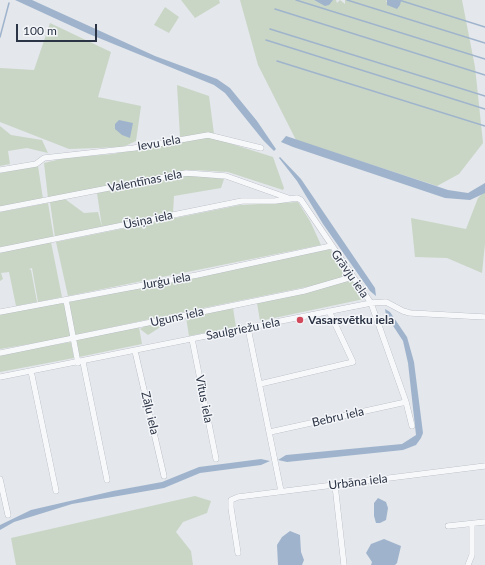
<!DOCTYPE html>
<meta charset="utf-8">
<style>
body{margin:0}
#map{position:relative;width:485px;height:565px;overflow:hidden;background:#e4e7ec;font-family:Lato,sans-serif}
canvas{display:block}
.scale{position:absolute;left:16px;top:24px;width:81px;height:18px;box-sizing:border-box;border:2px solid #2b3445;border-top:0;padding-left:5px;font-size:12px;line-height:14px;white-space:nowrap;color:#2b3445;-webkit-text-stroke:3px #f4f6f9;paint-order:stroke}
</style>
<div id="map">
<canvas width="485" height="565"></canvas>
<div class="scale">100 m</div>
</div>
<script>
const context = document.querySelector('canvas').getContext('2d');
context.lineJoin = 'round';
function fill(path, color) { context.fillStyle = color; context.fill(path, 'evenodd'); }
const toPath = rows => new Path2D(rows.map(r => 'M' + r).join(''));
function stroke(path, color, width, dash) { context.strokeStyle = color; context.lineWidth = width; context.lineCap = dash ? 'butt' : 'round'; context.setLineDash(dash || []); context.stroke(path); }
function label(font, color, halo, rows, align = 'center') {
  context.font = font + ' Lato,sans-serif'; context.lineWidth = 3; context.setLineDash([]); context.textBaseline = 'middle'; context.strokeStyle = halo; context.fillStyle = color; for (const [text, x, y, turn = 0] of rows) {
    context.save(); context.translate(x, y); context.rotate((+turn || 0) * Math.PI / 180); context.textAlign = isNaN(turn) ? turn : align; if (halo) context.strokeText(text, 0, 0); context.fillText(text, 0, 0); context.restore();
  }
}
fill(toPath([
 [181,0,219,0,220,3,195,18],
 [240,0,314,0,325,5,333,0,336,0,337,3,340,0,345,4,345,0,387,0,386,2,401,1,398,0,462,0,475,67,483,143,459,174,437,186,296,140,258,65],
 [165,7,179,17,169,33,154,25],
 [50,23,111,52,98,97,141,106,136,141,123,147,69,149,0,122,0,68,34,70],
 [177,85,209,96,214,134,180,137],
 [0,126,11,135,42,140,48,153,27,148,8,151,10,164,0,166],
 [210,137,273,157,284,188,283,190,228,172,193,170,48,198,44,163,65,158,113,154,160,144],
 [38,166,43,199,0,207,0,173],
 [192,175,224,179,221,188,174,196,173,213,55,237,50,202,65,199,84,213,98,212,102,227,97,193],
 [485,191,485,244,482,273,447,258,415,257,411,218,466,229,478,198],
 [298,202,310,221,321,245,68,296,56,242,240,205],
 [48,203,54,239,0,247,0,212],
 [51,242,62,297,38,302,32,268,29,269,31,270,37,302,16,306,9,272,1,273,3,279,0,281,0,251],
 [330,249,346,277,316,285,169,315,170,321,148,335,140,329,155,320,155,318,75,335,69,302],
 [352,279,364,299,260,321,257,303],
 [61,303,64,304,71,337,0,349,0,314],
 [233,308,236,327,189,336,186,317],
 [139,327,142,344,79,357,76,340],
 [71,342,74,358,0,372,0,354],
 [195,496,211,501,207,513,183,522,176,532,191,551,193,565,16,565,11,538]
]), '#c9d6c5');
fill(toPath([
 [15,0,32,0,155,56,217,79,230,88,257,121,276,149,274,151,263,140,225,93,214,85,89,34],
 [314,0,333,0,329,5,325,6],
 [387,0,398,0,401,1,400,5,397,9,387,5],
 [119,120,133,123,130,138,122,135,115,129,115,124],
 [286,136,448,190,468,193,485,183,485,193,470,200,445,198,293,147,281,142],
 [280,157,301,179,375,288,376,296,370,291,323,224,297,181,279,158],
 [385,309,390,312,407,337,414,362,423,433,421,438,416,445,403,450,287,462,278,460,286,455,402,444,416,435,408,363,403,341,386,315],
 [261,459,270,461,261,465,200,473,164,488,72,504,14,522,0,530,0,525,31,510,113,491,162,482,199,467],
 [378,498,386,502,388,508,386,520,380,523,376,523,374,516,374,503],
 [290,531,300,535,301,552,304,560,302,565,278,565,277,545,282,537],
 [384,539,401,546,397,563,395,565,371,565,372,562,366,553,371,544]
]), '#9fb4cc');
stroke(toPath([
 [296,0,485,59],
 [347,0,485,43],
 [399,0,485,27],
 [275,9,485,75],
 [270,29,485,96],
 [0,37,9,3],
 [266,40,485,109],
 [277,61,485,126]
]), '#9fb4cc', 1.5);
const street = toPath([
 [0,170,36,164,44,158,134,148,208,135,261,148],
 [0,209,186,173,226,176,288,198],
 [0,250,242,201,275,201,297,198,301,200,371,303,406,402,412,426],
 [66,300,78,363],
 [0,312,197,275,331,246],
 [248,328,281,491],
 [192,339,216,459],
 [135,351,164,476],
 [0,353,304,291,352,277],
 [83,362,107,480],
 [31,371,56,491],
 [0,377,371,303,386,302,403,311,410,313,485,317],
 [260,384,353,362,329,311],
 [270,432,406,402],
 [0,479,8,515],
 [335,485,344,565],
 [448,526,485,522],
 [238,553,231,508,231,500,238,497,485,466],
 [468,565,472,555,472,524]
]);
stroke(street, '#a9aeb7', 6);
stroke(street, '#f7f8fa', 5.5);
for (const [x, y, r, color] of [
 [300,320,4,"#d1495b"]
]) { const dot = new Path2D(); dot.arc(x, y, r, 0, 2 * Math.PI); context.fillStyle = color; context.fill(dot); stroke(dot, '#f4f6f9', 1.5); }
label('12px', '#2b3445', '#f4f6f9', [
 ["Ievu iela",159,143,-10],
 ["Valentīnas iela",145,181,-11],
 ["Ūsiņa iela",148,220,-12],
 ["Grāvju iela",350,274,55],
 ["Jurģu iela",166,281,-10],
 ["Uguns iela",177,317,-12],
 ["Saulgriežu iela",243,329,-11],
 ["Vītus iela",204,399,79],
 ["Zāļu iela",150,413,77],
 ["Bebru iela",338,417,-13],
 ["Urbāna iela",358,482,-7]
]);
label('bold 12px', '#2b3445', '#f4f6f9', [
 ["Vasarsvētku iela",308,320]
], 'left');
</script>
